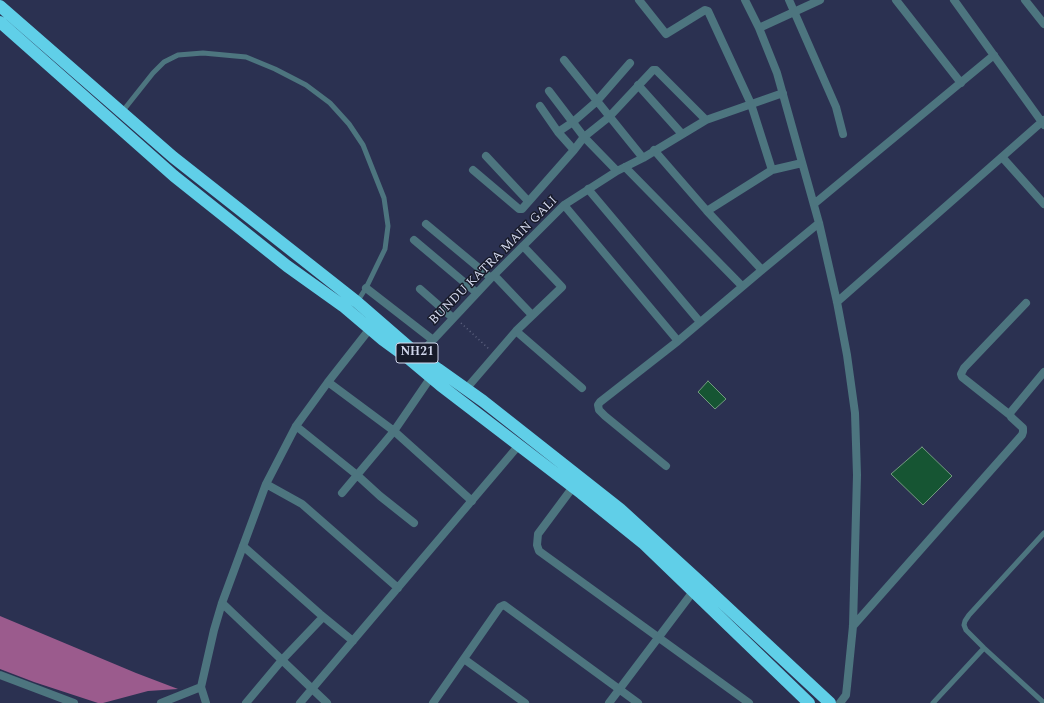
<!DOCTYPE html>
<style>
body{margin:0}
canvas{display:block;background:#2b3151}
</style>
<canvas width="1044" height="703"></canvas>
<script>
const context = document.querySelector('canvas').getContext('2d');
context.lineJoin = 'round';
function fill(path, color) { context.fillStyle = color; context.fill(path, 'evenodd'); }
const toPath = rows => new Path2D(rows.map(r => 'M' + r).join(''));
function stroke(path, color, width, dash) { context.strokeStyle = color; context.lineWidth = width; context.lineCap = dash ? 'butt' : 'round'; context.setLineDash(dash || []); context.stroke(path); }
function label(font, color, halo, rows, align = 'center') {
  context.font = font + ' Spectral,serif'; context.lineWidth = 3; context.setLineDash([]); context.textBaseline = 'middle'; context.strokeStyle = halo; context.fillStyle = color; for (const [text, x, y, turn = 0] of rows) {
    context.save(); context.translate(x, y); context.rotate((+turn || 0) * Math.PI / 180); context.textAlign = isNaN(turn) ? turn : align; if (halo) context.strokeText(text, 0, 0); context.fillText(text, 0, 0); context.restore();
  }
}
fill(toPath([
 [0,616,136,673,178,689,148,691,103,703,98,703,34,682,0,669]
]), '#9b5b8d');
const building = toPath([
 [708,381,726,399,715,409,698,392,708,381],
 [922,447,952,476,923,505,891,474,922,447]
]);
fill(building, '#165533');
stroke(building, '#72997f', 1);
stroke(toPath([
 [461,323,489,349]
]), '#606582', 1.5, [1, 3]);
stroke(toPath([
 [122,112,153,73,164,62,178,55,203,53,246,57,275,69,306,85,330,103,349,124,363,145,384,198,388,226,385,249,366,288,357,302],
 [1044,533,969,615,965,621,964,625,966,630,984,648,1044,703],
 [933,703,984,648]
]), '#4d757f', 5);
stroke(toPath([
 [639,0,666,34,705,10,708,11,751,104,772,170],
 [745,0,759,28,777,73,819,223,837,302,847,355,855,413,857,475,853,626,847,686,846,695,840,703],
 [789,0,836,107,843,134],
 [896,0,961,83],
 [954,0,1044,125],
 [1025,0,1044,24],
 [759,28,820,0],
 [564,60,643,158],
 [638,85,682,134],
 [549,91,584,137,617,171],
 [540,106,558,132,573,122,596,102,630,63],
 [558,132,574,150],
 [654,150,707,211,762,270],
 [486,156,528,201],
 [1002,157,1044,204],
 [625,167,742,286],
 [473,170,519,209,522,209,574,150,584,137,609,117,653,70,656,70,706,120],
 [588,189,700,322],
 [814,204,994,55],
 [564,205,678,341],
 [707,211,772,170,802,163],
 [426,224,491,278],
 [414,240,477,293],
 [494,275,532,315],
 [366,288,433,340],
 [420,289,453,318],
 [837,302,1044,120],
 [516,331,582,388],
 [419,355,491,278,564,205,617,171,643,158,706,120,783,93],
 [328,382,394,431,472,501],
 [466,389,516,331,562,287,523,246],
 [1010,415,962,377,961,374,964,368,1026,303],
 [296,426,357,475,380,496,414,523],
 [666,466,605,416,599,410,598,405,600,402,678,341,762,270,819,223],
 [266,484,302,504,398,588],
 [573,487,538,534,537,545,539,551,749,703],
 [342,493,394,431,431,377],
 [243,546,320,614,353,641],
 [222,603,327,703],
 [853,626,1022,435,1023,432,1023,428,1011,417,1010,413,1044,372],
 [464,659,525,703],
 [0,675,74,703],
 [161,703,201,687],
 [206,703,201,687,214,630,222,603,266,484,296,426,328,382,372,326],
 [246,703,282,660,323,617],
 [300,703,519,445],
 [433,703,500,607,504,605,638,703],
 [609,703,695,589]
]), '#4d757f', 8);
stroke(toPath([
 [0,6,173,157,357,302,410,348,438,369,483,401,620,509,700,582,830,703],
 [0,22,174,176,287,266,343,306,383,340,409,359,440,385,581,493,643,543,809,703]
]), '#60cfe8', 12);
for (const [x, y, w] of [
 [417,353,42]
]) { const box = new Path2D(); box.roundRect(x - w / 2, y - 10, w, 20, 3); context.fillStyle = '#171a29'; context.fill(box); stroke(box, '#d1d6eb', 1); }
label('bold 12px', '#d1d6eb', null, [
 ["NH21",417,353]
]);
label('13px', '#d1d6eb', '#171a29', [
 ["BUNDU KATRA MAIN GALI",494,261,-45]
]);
</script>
